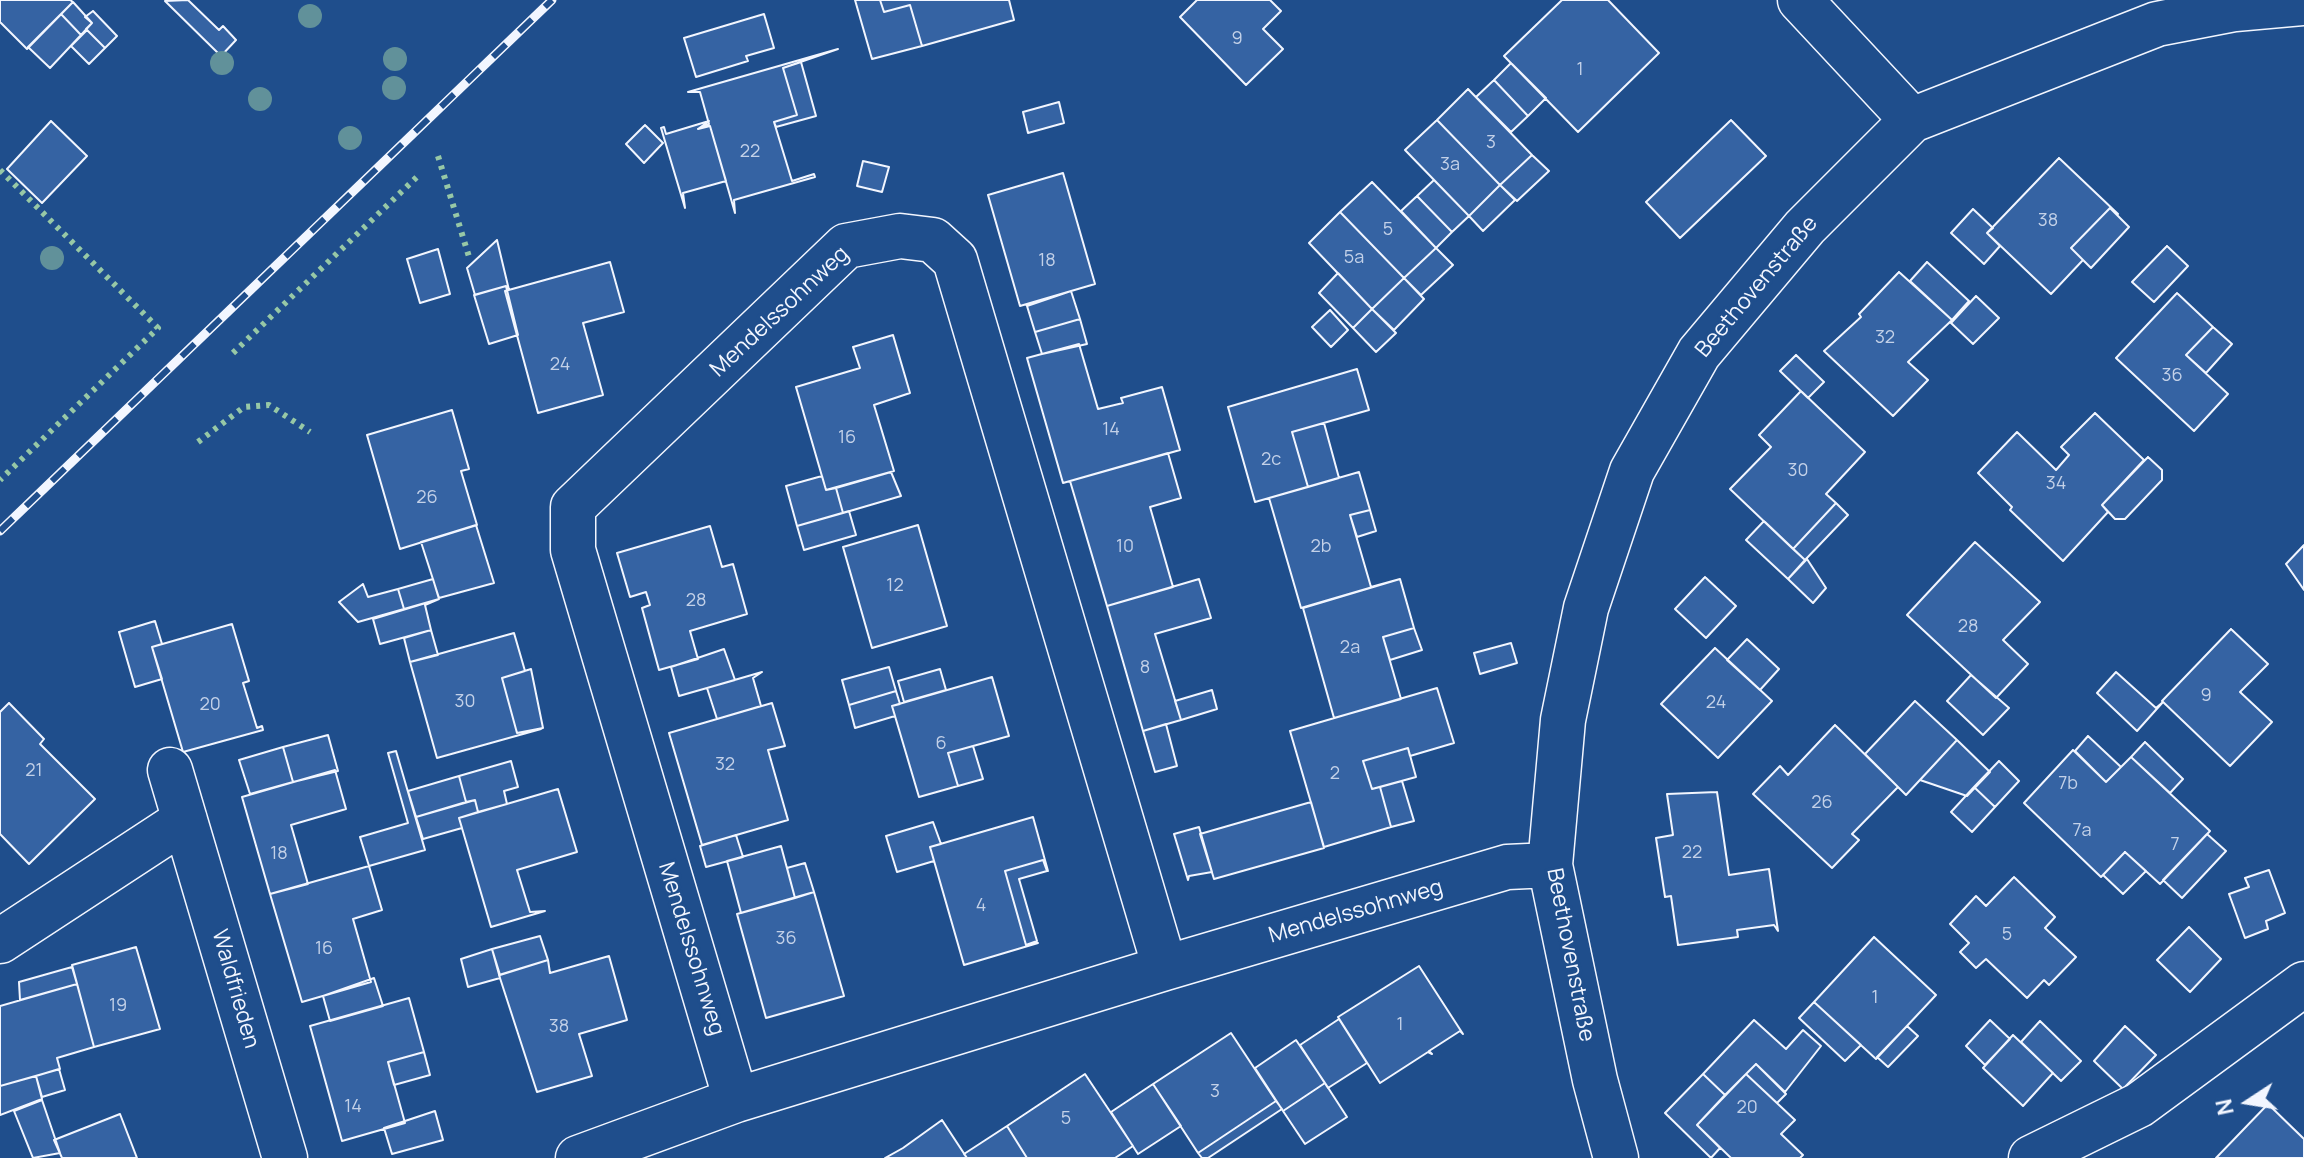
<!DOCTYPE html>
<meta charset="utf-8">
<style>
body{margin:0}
#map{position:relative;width:2304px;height:1158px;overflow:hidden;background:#1f4e8c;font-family:Manrope,sans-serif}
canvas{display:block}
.north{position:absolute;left:2208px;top:1062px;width:80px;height:80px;-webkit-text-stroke:6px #1f4e8c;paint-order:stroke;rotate:258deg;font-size:22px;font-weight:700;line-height:32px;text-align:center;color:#f2f6ff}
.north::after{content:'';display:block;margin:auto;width:28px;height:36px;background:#f2f6ff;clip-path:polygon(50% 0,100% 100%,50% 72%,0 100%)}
</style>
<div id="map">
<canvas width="2304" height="1158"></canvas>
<div class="north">N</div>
</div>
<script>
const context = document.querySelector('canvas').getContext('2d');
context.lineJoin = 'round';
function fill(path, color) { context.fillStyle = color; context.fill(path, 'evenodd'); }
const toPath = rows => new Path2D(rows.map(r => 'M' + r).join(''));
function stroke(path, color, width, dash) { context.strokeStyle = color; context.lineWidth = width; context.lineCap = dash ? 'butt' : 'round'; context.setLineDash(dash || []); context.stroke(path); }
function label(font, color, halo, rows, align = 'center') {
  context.font = font + ' Manrope,sans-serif'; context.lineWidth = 6; context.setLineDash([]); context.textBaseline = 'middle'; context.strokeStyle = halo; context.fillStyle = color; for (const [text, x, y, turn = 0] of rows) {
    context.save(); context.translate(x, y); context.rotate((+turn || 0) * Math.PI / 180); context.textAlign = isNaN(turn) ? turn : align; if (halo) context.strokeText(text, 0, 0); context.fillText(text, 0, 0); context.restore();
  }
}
const building = toPath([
 [0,0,70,0,73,2,27,49,0,22,0,0],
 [188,0,219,30,223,26,236,40,221,56,165,1,188,0],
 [855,0,880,0,884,12,910,5,922,46,872,59,855,0],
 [880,0,1009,0,1014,20,922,46,910,5,884,12,880,0],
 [1197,0,1270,0,1281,11,1263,29,1283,49,1246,85,1180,17,1197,0],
 [1562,0,1608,0,1659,53,1578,132,1504,56,1562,0],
 [73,2,92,23,81,35,61,14,73,2],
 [93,11,117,36,105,48,86,29,92,23,85,17,93,11],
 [61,14,81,35,50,68,28,47,61,14],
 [764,14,774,48,746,56,748,61,696,77,684,38,764,14],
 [87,30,105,48,89,64,71,46,87,30],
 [838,49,783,68,797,115,774,122,792,181,814,174,815,177,734,200,735,213,710,126,698,129,709,124,700,92,688,92,838,49],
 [801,62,816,116,776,127,774,122,797,115,783,68,801,62],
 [1511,63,1546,98,1528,116,1494,80,1511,63],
 [1494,80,1528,116,1511,132,1476,97,1494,80],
 [1468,89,1532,155,1500,185,1437,120,1468,89],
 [1059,102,1064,123,1028,133,1023,112,1059,102],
 [1437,120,1500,185,1469,216,1405,150,1437,120],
 [1731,120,1766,156,1680,238,1646,202,1731,120],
 [51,121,87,156,42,203,7,169,51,121],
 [709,121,698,129,710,126,726,181,683,193,685,208,661,128,664,127,666,134,709,121],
 [645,125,663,143,644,163,626,144,645,125],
 [1532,155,1549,171,1517,201,1500,185,1532,155],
 [2059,158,2118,214,2110,208,2071,248,2083,260,2051,294,1987,233,2059,158],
 [863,161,889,167,882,192,857,186,863,161],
 [1063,173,1095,284,1020,306,988,195,1063,173],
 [1434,180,1469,216,1452,232,1417,196,1434,180],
 [1372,182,1436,248,1404,278,1340,212,1372,182],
 [1500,185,1515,200,1483,231,1469,216,1500,185],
 [1417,196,1452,232,1436,248,1401,211,1417,196],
 [2110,208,2129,227,2091,268,2071,248,2110,208],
 [1973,209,1993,228,1987,233,2000,246,1984,264,1951,233,1973,209],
 [1340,212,1404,278,1372,309,1309,243,1340,212],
 [497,240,509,290,506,286,475,295,467,268,497,240],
 [2167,246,2188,266,2154,302,2132,282,2167,246],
 [1436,248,1453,265,1421,295,1404,278,1436,248],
 [438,249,450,294,420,303,407,259,438,249],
 [610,262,624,312,583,323,603,395,538,413,505,291,610,262],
 [1927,262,1969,301,1952,320,1910,281,1927,262],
 [1899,272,1952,320,1908,362,1928,380,1893,416,1824,351,1861,317,1859,314,1899,272],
 [1338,273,1372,309,1353,328,1319,293,1338,273],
 [1404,278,1424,299,1394,330,1372,309,1404,278],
 [506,286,518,335,489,344,474,295,506,286],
 [1071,291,1080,319,1035,332,1027,306,1071,291],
 [2177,293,2213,327,2186,355,2228,394,2194,431,2116,358,2177,293],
 [1976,296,1999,318,1973,344,1951,323,1976,296],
 [1372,309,1396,333,1376,352,1353,328,1372,309],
 [1330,310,1348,330,1331,347,1312,327,1330,310],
 [1080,319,1087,344,1042,354,1035,332,1080,319],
 [2213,327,2232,344,2206,373,2186,355,2213,327],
 [893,335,910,393,874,405,894,471,826,490,796,387,860,368,853,347,893,335],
 [1079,344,1098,409,1123,403,1121,398,1162,387,1180,450,1063,483,1027,358,1079,344],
 [1796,355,1824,382,1808,398,1780,371,1796,355],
 [1357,369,1369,410,1292,432,1308,487,1255,502,1228,407,1357,369],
 [1801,391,1865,452,1826,494,1836,503,1793,549,1730,489,1771,447,1759,435,1801,391],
 [452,410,469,469,461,471,477,525,400,549,367,435,452,410],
 [2095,413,2144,460,2102,505,2108,512,2063,561,2010,510,2012,507,1978,473,2017,432,2056,470,2069,455,2061,447,2095,413],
 [1324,423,1339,478,1308,487,1292,432,1324,423],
 [1168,453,1181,498,1150,507,1173,587,1107,606,1070,481,1168,453],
 [2148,457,2162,470,2162,480,2125,519,2115,519,2102,505,2148,457],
 [891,472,901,496,843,513,836,488,891,472],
 [1359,472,1370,510,1350,515,1371,587,1400,579,1301,608,1269,498,1359,472],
 [822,476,826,490,836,488,843,513,797,526,786,486,822,476],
 [1836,503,1848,515,1805,560,1793,549,1836,503],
 [1370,510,1376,531,1357,537,1350,515,1370,510],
 [849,511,856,535,804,550,797,526,849,511],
 [1764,521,1805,560,1788,579,1746,540,1764,521],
 [476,525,494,583,439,598,421,542,476,525],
 [918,525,947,626,872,648,843,547,918,525],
 [710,526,722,567,733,564,747,614,690,631,698,659,659,670,642,608,650,605,646,592,630,597,617,553,710,526],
 [1975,542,2040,602,2003,640,2028,664,1996,698,1907,615,1975,542],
 [2304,545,2304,590,2286,564,2304,545],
 [1807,559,1826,588,1813,603,1788,579,1807,559],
 [1705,577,1736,606,1706,638,1675,609,1705,577],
 [433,579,439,599,404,609,398,589,433,579],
 [1199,579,1211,618,1155,634,1181,720,1143,731,1107,606,1199,579],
 [1400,579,1414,628,1383,637,1401,699,1334,718,1303,608,1400,579],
 [363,584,368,597,398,589,404,609,358,622,339,602,363,584],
 [439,599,425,605,431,630,380,644,373,619,439,599],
 [155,621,162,644,152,647,162,679,135,687,119,632,155,621],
 [232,624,249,681,243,683,257,728,262,726,263,730,183,752,152,647,232,624],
 [1414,628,1422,650,1390,660,1383,637,1414,628],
 [2231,629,2268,664,2240,692,2272,722,2230,766,2162,701,2231,629],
 [431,630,438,655,410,662,404,638,431,630],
 [514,633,525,671,502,678,517,733,541,729,437,758,410,662,514,633],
 [1747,639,1779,669,1760,690,1727,660,1747,639],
 [1511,643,1517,663,1480,674,1474,653,1511,643],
 [1715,648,1772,701,1718,758,1661,704,1715,648],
 [724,649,735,680,679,696,671,667,724,649],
 [889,667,896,691,849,705,842,680,889,667],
 [531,669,543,728,517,733,502,678,531,669],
 [940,669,946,690,904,702,898,681,940,669],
 [762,672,753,678,761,706,717,719,707,688,762,672],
 [2116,672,2156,708,2163,702,2137,731,2097,693,2116,672],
 [1971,675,2009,708,1983,735,1947,701,1971,675],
 [992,677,1009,736,948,753,958,786,919,797,892,706,992,677],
 [1437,688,1454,743,1410,756,1408,748,1363,761,1372,789,1380,787,1391,827,1324,847,1290,731,1437,688],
 [1212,690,1217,709,1181,720,1175,701,1212,690],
 [896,691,900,704,892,706,895,716,855,728,849,705,896,691],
 [1915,701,1957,740,1906,795,1865,754,1915,701],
 [9,703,44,739,40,744,95,799,29,864,0,834,0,712,9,703],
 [772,703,785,746,768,750,788,820,702,845,669,733,772,703],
 [1166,724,1177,766,1155,772,1143,731,1166,724],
 [1835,725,1898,787,1852,834,1859,840,1832,868,1753,794,1780,766,1788,775,1835,725],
 [328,735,338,771,293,782,283,747,328,735],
 [2088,736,2121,767,2106,782,2075,751,2088,736],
 [1957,740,1990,772,1967,796,1920,780,1957,740],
 [2145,742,2183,779,2170,793,2131,757,2145,742],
 [973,746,983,779,958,786,948,753,973,746],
 [283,747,293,782,250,794,239,760,283,747],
 [1408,748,1416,777,1372,789,1363,761,1408,748],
 [2073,750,2106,782,2131,757,2210,831,2160,884,2125,852,2101,877,2024,803,2073,750],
 [396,751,425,850,369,866,360,837,408,823,388,753,396,751],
 [511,761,518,787,504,791,507,804,478,812,475,800,466,802,459,776,511,761],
 [1999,761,2019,781,1995,807,1974,787,1999,761],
 [335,770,346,809,291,825,308,884,270,894,242,797,335,770],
 [459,776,466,802,416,817,408,791,459,776],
 [1402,781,1414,821,1391,827,1380,787,1402,781],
 [1974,787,1995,807,1972,832,1951,812,1974,787],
 [558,789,577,852,517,870,530,912,545,911,491,927,459,818,558,789],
 [1717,792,1729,875,1769,869,1778,931,1774,925,1737,930,1738,937,1678,945,1671,896,1665,897,1656,838,1673,835,1667,794,1717,792],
 [475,800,478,812,459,818,462,828,423,839,416,817,475,800],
 [1311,802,1324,848,1214,879,1200,834,1311,802],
 [1033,817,1048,871,1043,860,1005,871,1026,945,1038,943,964,965,930,847,1033,817],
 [933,822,941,844,930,847,934,861,897,872,886,836,933,822],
 [1199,827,1212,872,1189,876,1188,880,1174,834,1199,827],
 [2207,834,2226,851,2182,898,2163,880,2207,834],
 [736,835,743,857,706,867,700,846,736,835],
 [781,846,795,898,741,913,727,861,781,846],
 [2125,852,2146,871,2123,894,2103,875,2125,852],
 [1043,860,1047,871,1019,879,1037,941,1026,945,1005,871,1043,860],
 [805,863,814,892,795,898,787,868,805,863],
 [369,866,382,910,353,919,371,982,302,1002,270,894,369,866],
 [2269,870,2285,913,2266,921,2268,929,2245,938,2229,894,2249,887,2245,878,2269,870],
 [2014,877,2055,917,2045,928,2076,957,2049,985,2044,980,2027,998,1986,959,1976,968,1960,952,1969,943,1950,924,1976,896,1986,906,2014,877],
 [814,892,844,996,766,1018,737,914,814,892],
 [2189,927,2221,959,2190,992,2157,960,2189,927],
 [540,936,548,960,500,975,492,949,540,936],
 [1874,937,1936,995,1876,1059,1814,1002,1874,937],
 [136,947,160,1029,94,1047,72,965,136,947],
 [492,949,500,978,468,987,461,959,492,949],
 [609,956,627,1020,579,1034,592,1076,537,1092,499,975,548,960,550,973,609,956],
 [1419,966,1463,1034,1460,1031,1429,1051,1432,1054,1428,1052,1380,1083,1338,1017,1419,966],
 [72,967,77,984,20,1000,19,982,72,967],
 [374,978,383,1006,330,1021,323,996,374,978],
 [77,984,94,1047,57,1058,60,1069,0,1086,0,1006,77,984],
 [409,998,424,1052,388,1062,405,1123,342,1141,310,1026,409,998],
 [1814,1002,1861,1045,1845,1061,1799,1018,1814,1002],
 [1339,1019,1367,1063,1328,1088,1300,1045,1339,1019],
 [1754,1020,1786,1049,1803,1030,1821,1046,1785,1092,1756,1064,1725,1095,1703,1074,1754,1020],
 [1990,1020,2010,1039,1985,1065,1966,1046,1990,1020],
 [2040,1021,2081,1061,2061,1081,2021,1042,2040,1021],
 [1907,1026,1918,1036,1888,1067,1877,1057,1907,1026],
 [2125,1026,2156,1055,2123,1089,2094,1061,2125,1026],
 [1231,1033,1276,1101,1198,1153,1153,1084,1231,1033],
 [2013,1035,2053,1073,2023,1106,1983,1068,2013,1035],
 [1296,1040,1325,1083,1283,1111,1255,1068,1296,1040],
 [424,1052,430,1075,394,1085,388,1062,424,1052],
 [1756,1064,1786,1094,1777,1103,1746,1074,1756,1064],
 [59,1069,65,1090,42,1097,36,1076,59,1069],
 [1085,1074,1133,1146,1115,1158,1027,1158,1007,1126,1085,1074],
 [1703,1074,1725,1095,1697,1125,1720,1148,1711,1158,1665,1113,1703,1074],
 [1746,1074,1795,1120,1781,1134,1803,1155,1800,1158,1731,1158,1697,1125,1746,1074],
 [36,1076,42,1099,0,1115,0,1086,36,1076],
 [1325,1083,1347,1117,1305,1144,1283,1111,1325,1083],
 [1153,1084,1181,1126,1138,1154,1111,1112,1153,1084],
 [42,1100,60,1153,33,1158,14,1111,42,1100],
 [1276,1101,1282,1109,1208,1158,1202,1158,1198,1153,1276,1101],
 [2268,1104,2304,1139,2304,1158,2216,1158,2268,1104],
 [435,1111,443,1140,392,1154,384,1128,435,1111],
 [120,1114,137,1158,62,1158,54,1140,120,1114],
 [942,1120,967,1158,885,1158,903,1148,942,1120],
 [1007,1126,1027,1158,967,1158,964,1154,1007,1126]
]);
fill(building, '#3563a3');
stroke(building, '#f2f6ff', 2);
const street = toPath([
 [1800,0,1912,120],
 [170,770,285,1158],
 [0,941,185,820],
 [736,1100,573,550,573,507,846,246,900,236,933,240,955,260,1165,968],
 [578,1158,736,1100,1165,968,1507,867,1550,865],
 [1616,1158,1595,1080,1550,865,1563,720,1586,608,1632,471,1699,353,1805,227,1912,120,2157,24,2235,9,2304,3],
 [2031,1158,2139,1105,2304,984]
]);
stroke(street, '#f2f6ff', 47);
stroke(street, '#1f4e8c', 44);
const rail = toPath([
 [0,531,552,0]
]);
stroke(rail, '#f2f6ff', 9);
stroke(rail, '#1f4e8c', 6, [18]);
stroke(toPath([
 [438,156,470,260],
 [0,170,158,328,0,480],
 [233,353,420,174],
 [198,442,244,407,269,405,310,432]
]), '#97c8a6', 6, [4, 6]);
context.fillStyle = '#61919a';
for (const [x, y] of [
 [310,16],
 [395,59],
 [222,63],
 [394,88],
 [260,99],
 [350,138],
 [52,258]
]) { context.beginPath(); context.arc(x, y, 12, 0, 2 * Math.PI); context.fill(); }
label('18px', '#c3d1e8', null, [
 ["9",1237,39],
 ["1",1580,70],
 ["3",1491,143],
 ["22",750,152],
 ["3a",1450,165],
 ["38",2048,221],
 ["5",1388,230],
 ["5a",1354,258],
 ["18",1047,261],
 ["32",1885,338],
 ["24",560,365],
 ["36",2172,376],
 ["14",1111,430],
 ["16",847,438],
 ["2c",1271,460],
 ["30",1798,471],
 ["34",2056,484],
 ["26",427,498],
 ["10",1125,547],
 ["2b",1321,547],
 ["12",895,586],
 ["28",696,601],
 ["28",1968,627],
 ["2a",1350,648],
 ["8",1145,668],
 ["9",2206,696],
 ["30",465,702],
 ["24",1716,703],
 ["20",210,705],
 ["6",941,744],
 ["32",725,765],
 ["21",34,771],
 ["2",1335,774],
 ["7b",2068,784],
 ["26",1822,803],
 ["7a",2082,831],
 ["7",2175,845],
 ["22",1692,853],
 ["18",279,854],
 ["4",981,906],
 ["5",2007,935],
 ["36",786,939],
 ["16",324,949],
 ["1",1875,998],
 ["19",118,1006],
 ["1",1400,1025],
 ["38",559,1027],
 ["3",1215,1092],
 ["14",353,1107],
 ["20",1747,1108],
 ["5",1066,1119]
]);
label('22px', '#f2f6ff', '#1f4e8c', [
 ["Beethovenstraße",1757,287,-50],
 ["Mendelssohnweg",780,312,-43],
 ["Mendelssohnweg",1356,912,-16],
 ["Mendelssohnweg",691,949,73],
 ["Beethovenstraße",1570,955,79],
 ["Waldfrieden",235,989,74]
]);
</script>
